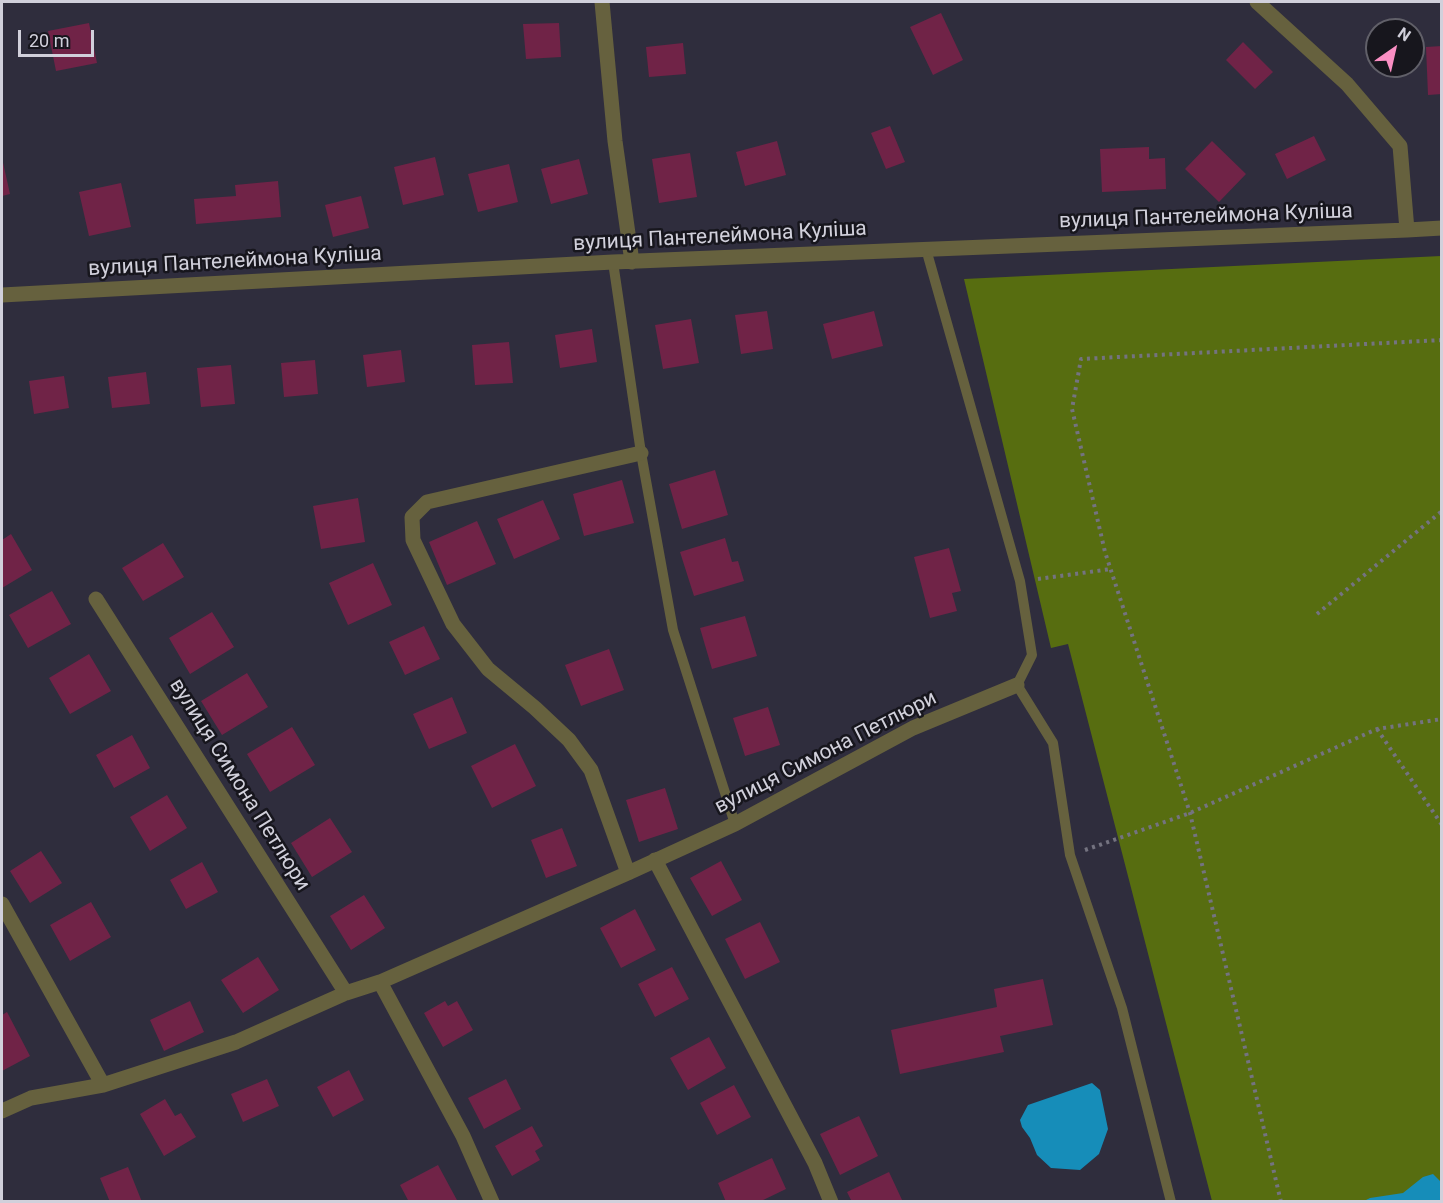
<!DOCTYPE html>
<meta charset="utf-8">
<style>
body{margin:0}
#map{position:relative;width:1443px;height:1203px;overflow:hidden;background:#2f2d3d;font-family:Roboto,sans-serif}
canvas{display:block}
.frame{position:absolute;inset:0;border:3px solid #d1d0db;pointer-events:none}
.north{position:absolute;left:1365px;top:18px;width:60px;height:60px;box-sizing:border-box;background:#17161d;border:2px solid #616069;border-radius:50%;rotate:34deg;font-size:16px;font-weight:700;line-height:24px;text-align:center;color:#d1d0db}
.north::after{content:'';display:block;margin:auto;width:21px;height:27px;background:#fb8fc4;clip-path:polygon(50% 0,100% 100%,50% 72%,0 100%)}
.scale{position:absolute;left:18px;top:30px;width:76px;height:27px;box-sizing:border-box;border:3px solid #d1d0db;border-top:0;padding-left:8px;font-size:18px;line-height:21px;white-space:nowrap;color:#d1d0db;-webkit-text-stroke:4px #17161d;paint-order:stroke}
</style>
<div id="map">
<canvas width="1443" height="1203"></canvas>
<div class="frame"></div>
<div class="north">N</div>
<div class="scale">20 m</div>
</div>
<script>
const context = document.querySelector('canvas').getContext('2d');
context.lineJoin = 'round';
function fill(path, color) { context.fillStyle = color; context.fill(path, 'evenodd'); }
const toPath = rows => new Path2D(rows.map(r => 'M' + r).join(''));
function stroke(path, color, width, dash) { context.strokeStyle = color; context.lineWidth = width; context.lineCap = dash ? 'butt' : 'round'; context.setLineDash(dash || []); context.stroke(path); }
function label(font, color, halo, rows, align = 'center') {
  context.font = font + ' Roboto,sans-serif'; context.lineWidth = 5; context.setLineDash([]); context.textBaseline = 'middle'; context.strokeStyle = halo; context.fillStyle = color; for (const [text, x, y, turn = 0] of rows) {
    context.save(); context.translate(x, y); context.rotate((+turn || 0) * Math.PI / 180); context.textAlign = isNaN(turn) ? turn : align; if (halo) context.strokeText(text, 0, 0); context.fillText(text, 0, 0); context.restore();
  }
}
fill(toPath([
 [1441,256,1441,1201,1212,1201,1068,644,1051,648,964,279]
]), '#576d10');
fill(toPath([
 [1092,1083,1100,1090,1108,1129,1099,1154,1080,1170,1051,1168,1037,1155,1030,1138,1022,1127,1020,1120,1028,1105],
 [1433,1174,1441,1182,1441,1201,1364,1201,1370,1198,1403,1193,1423,1177]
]), '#168db9');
fill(toPath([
 [941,13,963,60,933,75,910,27],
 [89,23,97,63,56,71,48,31],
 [559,23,561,57,526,59,523,24],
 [1243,42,1273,72,1255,89,1226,60],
 [683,43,686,74,649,77,646,47],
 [1442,46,1442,94,1428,95,1426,47],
 [890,126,905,162,886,169,871,133],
 [1314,136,1326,160,1287,179,1275,154],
 [777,141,786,175,745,186,736,152],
 [1212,141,1246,174,1219,202,1185,169],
 [1149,147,1149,159,1165,158,1166,189,1102,192,1100,149],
 [690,153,697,197,659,203,652,159],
 [435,157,444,195,403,205,394,167],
 [2,158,10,194,2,196],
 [579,159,588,194,551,204,541,169],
 [509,164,518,202,478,212,468,174],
 [278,181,281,217,196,224,194,199,236,196,235,185],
 [121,183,131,227,89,236,79,192],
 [361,196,369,228,333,237,325,205],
 [767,311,773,349,741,354,735,315],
 [874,311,883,346,832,359,823,324],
 [691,319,699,363,663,369,655,325],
 [592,329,597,362,560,368,555,335],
 [509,342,513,383,475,385,472,345],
 [401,350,405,382,367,387,363,355],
 [315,360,318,394,284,397,281,363],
 [231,365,235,404,201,407,197,368],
 [146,372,150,404,112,408,108,377],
 [64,376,69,408,34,414,29,381],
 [715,470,728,515,682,529,669,484],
 [622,480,634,523,584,536,573,494],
 [358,498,365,542,321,549,313,506],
 [543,500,560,539,514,559,497,519],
 [477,521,496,564,447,585,429,542],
 [11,534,32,570,2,588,2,540],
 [725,538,732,562,738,561,744,581,694,596,680,552],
 [163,543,184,577,143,601,122,568],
 [949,548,961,591,952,593,957,611,930,618,914,557],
 [373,563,392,605,348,625,329,583],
 [52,591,71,624,28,648,9,615],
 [212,612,234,647,190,674,169,638],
 [745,616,757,656,712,669,700,628],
 [424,626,440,659,405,675,389,642],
 [609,649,624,690,581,706,565,665],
 [89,654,111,691,70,714,49,678],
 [247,673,268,707,222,735,201,701],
 [452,697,467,733,429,749,413,714],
 [768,707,780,745,745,756,733,718],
 [292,727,315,765,270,792,247,754],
 [132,735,150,768,114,788,96,755],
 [515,744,536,786,492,808,471,766],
 [665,788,678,829,639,842,626,800],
 [167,795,187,828,150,851,130,817],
 [330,818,352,852,312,877,291,843],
 [562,828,577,866,546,878,531,840],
 [41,851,62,883,30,903,10,871],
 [721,861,742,900,712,916,690,878],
 [202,862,218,892,186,909,170,880],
 [364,895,385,928,351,950,330,916],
 [91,902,111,937,70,961,50,925],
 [635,909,656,950,621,968,600,928],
 [760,922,780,962,745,979,725,939],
 [258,957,279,990,243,1013,221,980],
 [672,967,689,999,655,1017,638,984],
 [1043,979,1053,1025,1000,1036,1004,1052,900,1074,891,1030,997,1007,994,989],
 [190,1001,204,1032,164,1051,150,1020],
 [445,1001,448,1006,457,1001,473,1030,443,1047,424,1013],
 [7,1012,30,1056,2,1071,2,1015],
 [709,1037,726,1068,688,1090,670,1058],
 [349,1070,364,1100,333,1117,317,1087],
 [267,1079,279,1106,243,1122,231,1094],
 [506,1079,521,1109,484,1129,468,1098],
 [734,1085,751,1117,717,1135,700,1103],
 [165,1099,175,1116,181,1113,196,1137,164,1156,140,1114],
 [859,1116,878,1156,840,1175,820,1134],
 [532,1126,543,1146,535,1151,540,1160,512,1176,495,1146],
 [772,1158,786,1189,759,1202,726,1202,718,1183],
 [438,1165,458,1202,409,1202,400,1185],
 [128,1167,142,1202,110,1202,100,1178],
 [889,1172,903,1202,852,1202,847,1192]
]), '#702347');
stroke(toPath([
 [1038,579,1111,569],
 [1317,614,1442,511],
 [1377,729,1442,825],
 [1085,850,1190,813,1377,729,1442,719],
 [1281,1202,1190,813,1105,552,1072,409,1081,359,1442,340]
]), '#747380', 4, [3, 4.5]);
stroke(toPath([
 [926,249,1020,581,1032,655,1017,685,1053,743,1070,855,1122,1008,1171,1202],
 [613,262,641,453,673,630,735,824]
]), '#66613e', 10);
stroke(toPath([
 [602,2,615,141,632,262],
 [1257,2,1347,84,1400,146,1407,230],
 [2,295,613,262,1407,230,1442,228],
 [96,599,346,993],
 [655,860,815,1163,831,1202],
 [628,873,591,770,569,740,535,708,488,669,453,624,413,540,412,517,427,502,641,453],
 [2,904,103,1085],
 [380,982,463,1136,492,1202],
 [2,1111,31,1098,103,1085,236,1042,346,993,380,982,628,873,735,824,913,728,1017,685]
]), '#66613e', 15);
label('21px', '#d1d0db', '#17161d', [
 ["вулиця Пантелеймона Куліша",1206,217,-2],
 ["вулиця Пантелеймона Куліша",720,237,-3],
 ["вулиця Пантелеймона Куліша",235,262,-3],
 ["вулиця Симона Петлюри",826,753,-27],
 ["вулиця Симона Петлюри",239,785,58]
]);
</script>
